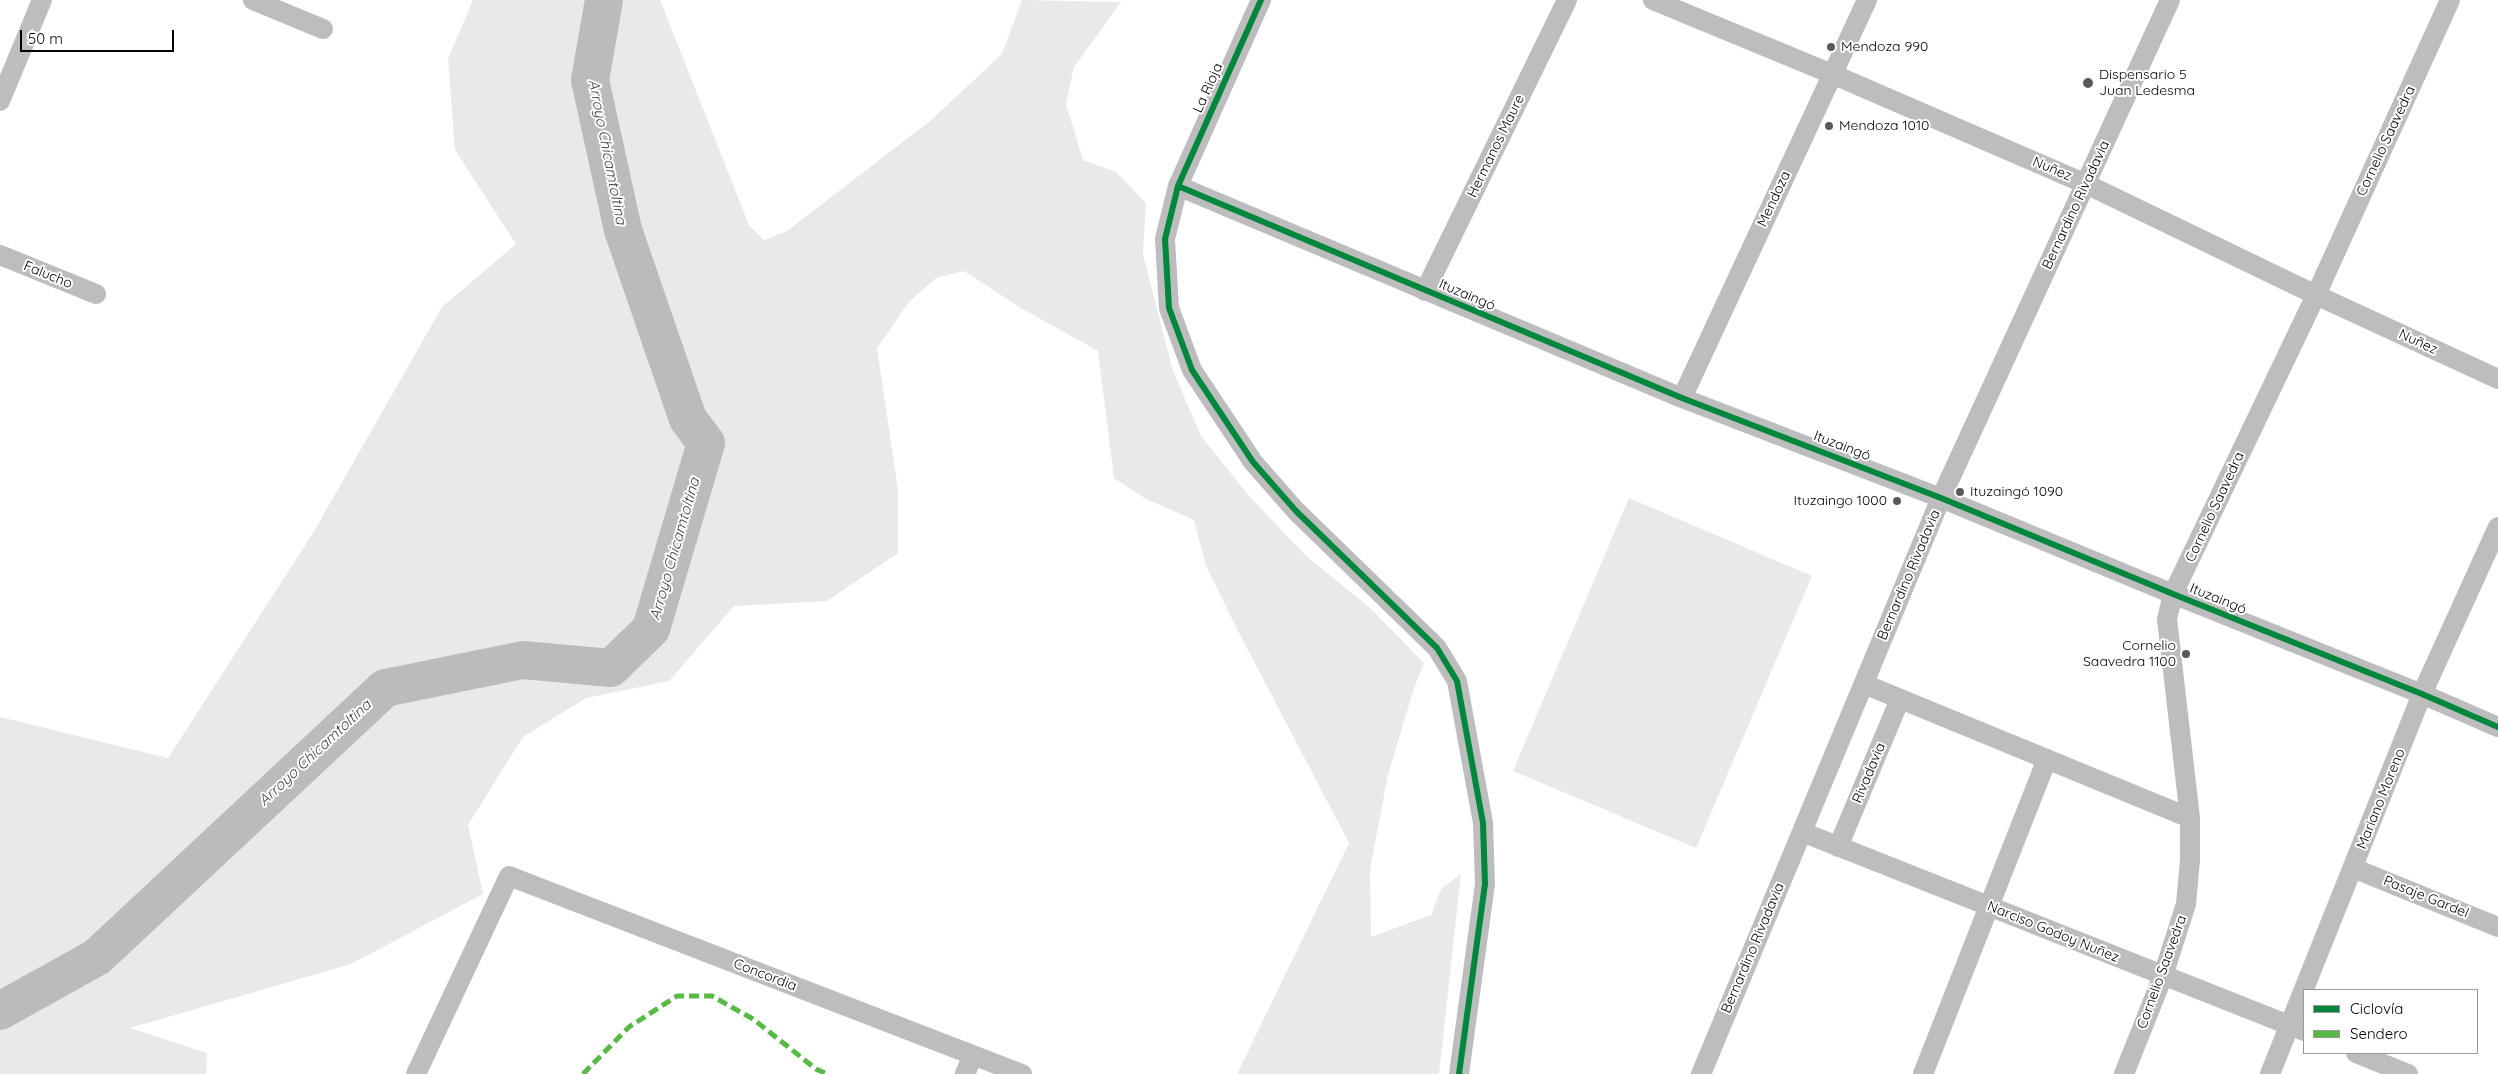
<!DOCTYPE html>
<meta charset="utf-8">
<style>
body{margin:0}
#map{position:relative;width:2498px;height:1074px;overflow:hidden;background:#fff;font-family:Quicksand,sans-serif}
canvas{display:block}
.legend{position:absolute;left:2303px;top:989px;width:175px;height:65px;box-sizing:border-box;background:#fff;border:1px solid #999;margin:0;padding:6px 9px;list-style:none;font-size:15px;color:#000}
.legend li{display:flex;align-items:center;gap:10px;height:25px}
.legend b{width:25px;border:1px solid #999}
.scale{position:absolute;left:20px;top:30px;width:154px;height:22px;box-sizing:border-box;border:2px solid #000;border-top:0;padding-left:6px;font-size:15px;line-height:18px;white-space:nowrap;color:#000;-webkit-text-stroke:4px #fff;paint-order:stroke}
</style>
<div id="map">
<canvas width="2498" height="1074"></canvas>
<ul class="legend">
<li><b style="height:6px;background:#00873e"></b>Ciclovía</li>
<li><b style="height:6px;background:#58b947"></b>Sendero</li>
</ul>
<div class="scale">50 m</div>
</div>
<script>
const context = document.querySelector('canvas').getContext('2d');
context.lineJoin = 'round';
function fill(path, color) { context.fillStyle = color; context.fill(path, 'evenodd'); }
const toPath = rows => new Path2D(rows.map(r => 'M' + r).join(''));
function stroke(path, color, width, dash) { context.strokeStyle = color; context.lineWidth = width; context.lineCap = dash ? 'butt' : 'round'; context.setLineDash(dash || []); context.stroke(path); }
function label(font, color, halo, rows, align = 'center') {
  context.font = font + ' Quicksand,sans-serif'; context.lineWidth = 4; context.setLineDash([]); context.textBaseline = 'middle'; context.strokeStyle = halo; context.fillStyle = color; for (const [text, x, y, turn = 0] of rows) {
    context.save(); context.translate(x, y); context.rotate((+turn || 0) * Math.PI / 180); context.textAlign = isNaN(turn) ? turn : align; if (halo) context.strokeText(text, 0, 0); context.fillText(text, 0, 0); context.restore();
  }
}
fill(toPath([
 [473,0,660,0,749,225,764,240,787,231,930,121,1002,54,1022,0,1121,2,1074,67,1066,104,1083,160,1116,172,1146,203,1143,254,1173,371,1201,436,1250,497,1306,556,1369,607,1424,663,1414,688,1388,775,1370,869,1371,937,1431,915,1441,889,1461,874,1439,1074,1237,1074,1349,843,1239,633,1206,566,1194,520,1146,499,1114,478,1098,351,1021,308,964,271,936,278,909,302,877,348,898,490,898,553,827,601,734,606,669,681,586,698,523,737,468,825,483,894,351,964,130,1028,207,1053,206,1074,0,1074,0,717,168,758,313,533,442,307,516,244,455,150,448,59],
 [1629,498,1812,576,1696,848,1513,771]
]), '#e9e9e9');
stroke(toPath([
 [0,1011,97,957,385,688,523,660,611,668,651,629,706,443,688,419,623,230,590,80,604,0]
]), '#bbb', 38);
stroke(toPath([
 [253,0,323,29],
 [1261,0,1178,186,1165,239,1169,308,1192,370,1253,462,1296,511,1437,648,1457,681,1483,823,1485,884,1459,1074],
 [1653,0,1832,74,2086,184,2316,295,2498,379],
 [0,101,42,0],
 [1178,186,1682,398,1941,498,2173,594,2422,694,2498,727],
 [0,255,96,294],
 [1425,291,1567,0],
 [1682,398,1867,0],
 [1864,684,2190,818],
 [1802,832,2304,1031],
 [1838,847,1900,699],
 [2353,868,2498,927],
 [2356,1053,2408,1074],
 [416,1074,509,876,1022,1074],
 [965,1074,973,1055],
 [1701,1074,1941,498,2170,0],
 [1923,1074,2047,759],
 [2124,1074,2163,976,2186,904,2190,860,2190,818,2167,619,2173,594,2316,295,2450,0],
 [2270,1074,2422,694,2498,527]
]), '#bdbdbd', 20);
stroke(toPath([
 [583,1074,629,1027,677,996,712,996,753,1019,816,1069,827,1074]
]), '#58b947', 5, [10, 5]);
stroke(toPath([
 [1261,0,1178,186,1165,239,1169,308,1192,370,1253,462,1296,511,1437,648,1457,681,1483,823,1485,884,1459,1074],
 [1178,186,1682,398,1941,498,2173,594,2422,694,2498,727]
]), '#00873e', 6);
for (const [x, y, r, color] of [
 [1831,47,5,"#595959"],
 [2088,83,6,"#595959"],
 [1829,126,5,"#595959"],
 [1960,492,5,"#595959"],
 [1897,501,5,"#595959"],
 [2186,654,5,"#595959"]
]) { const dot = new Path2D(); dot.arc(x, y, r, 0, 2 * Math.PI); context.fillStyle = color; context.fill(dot); stroke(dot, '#fff', 2); }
label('14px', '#000', '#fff', [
 ["Mendoza 990",1841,47],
 ["Dispensario 5",2099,75],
 ["Juan Ledesma",2099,91],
 ["Mendoza 1010",1839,126],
 ["Ituzaingó 1090",1970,492],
 ["Ituzaingo 1000",1887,501,"right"],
 ["Cornelio",2176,646,"right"],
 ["Saavedra 1100",2176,662,"right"]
], 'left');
label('14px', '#000', '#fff', [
 ["La Rioja",1208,88,-66],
 ["Cornelio Saavedra",2386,141,-65],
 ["Hermanos Maure",1496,146,-64],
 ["Nuñez",2052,169,23],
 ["Mendoza",1774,199,-65],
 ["Bernardino Rivadavia",2076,205,-65],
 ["Falucho",48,275,22],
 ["Ituzaingó",1467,295,23],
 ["Nuñez",2418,342,25],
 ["Ituzaingó",1842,446,21],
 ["Cornelio Saavedra",2215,507,-65],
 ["Bernardino Rivadavia",1909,575,-67],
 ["Ituzaingó",2218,599,22],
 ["Rivadavia",1869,773,-67],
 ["Mariano Moreno",2381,799,-68],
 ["Pasaje Gardel",2426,897,22],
 ["Narciso Godoy Nuñez",2053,932,22],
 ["Bernardino Rivadavia",1753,948,-67],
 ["Cornelio Saavedra",2162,972,-70],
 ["Concordia",765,975,21]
]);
label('italic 15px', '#3f3f3f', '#fff', [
 ["Arroyo Chicamtoltina",607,152,79],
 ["Arroyo Chicamtoltina",675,549,-74],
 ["Arroyo Chicamtoltina",315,753,-43]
]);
</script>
